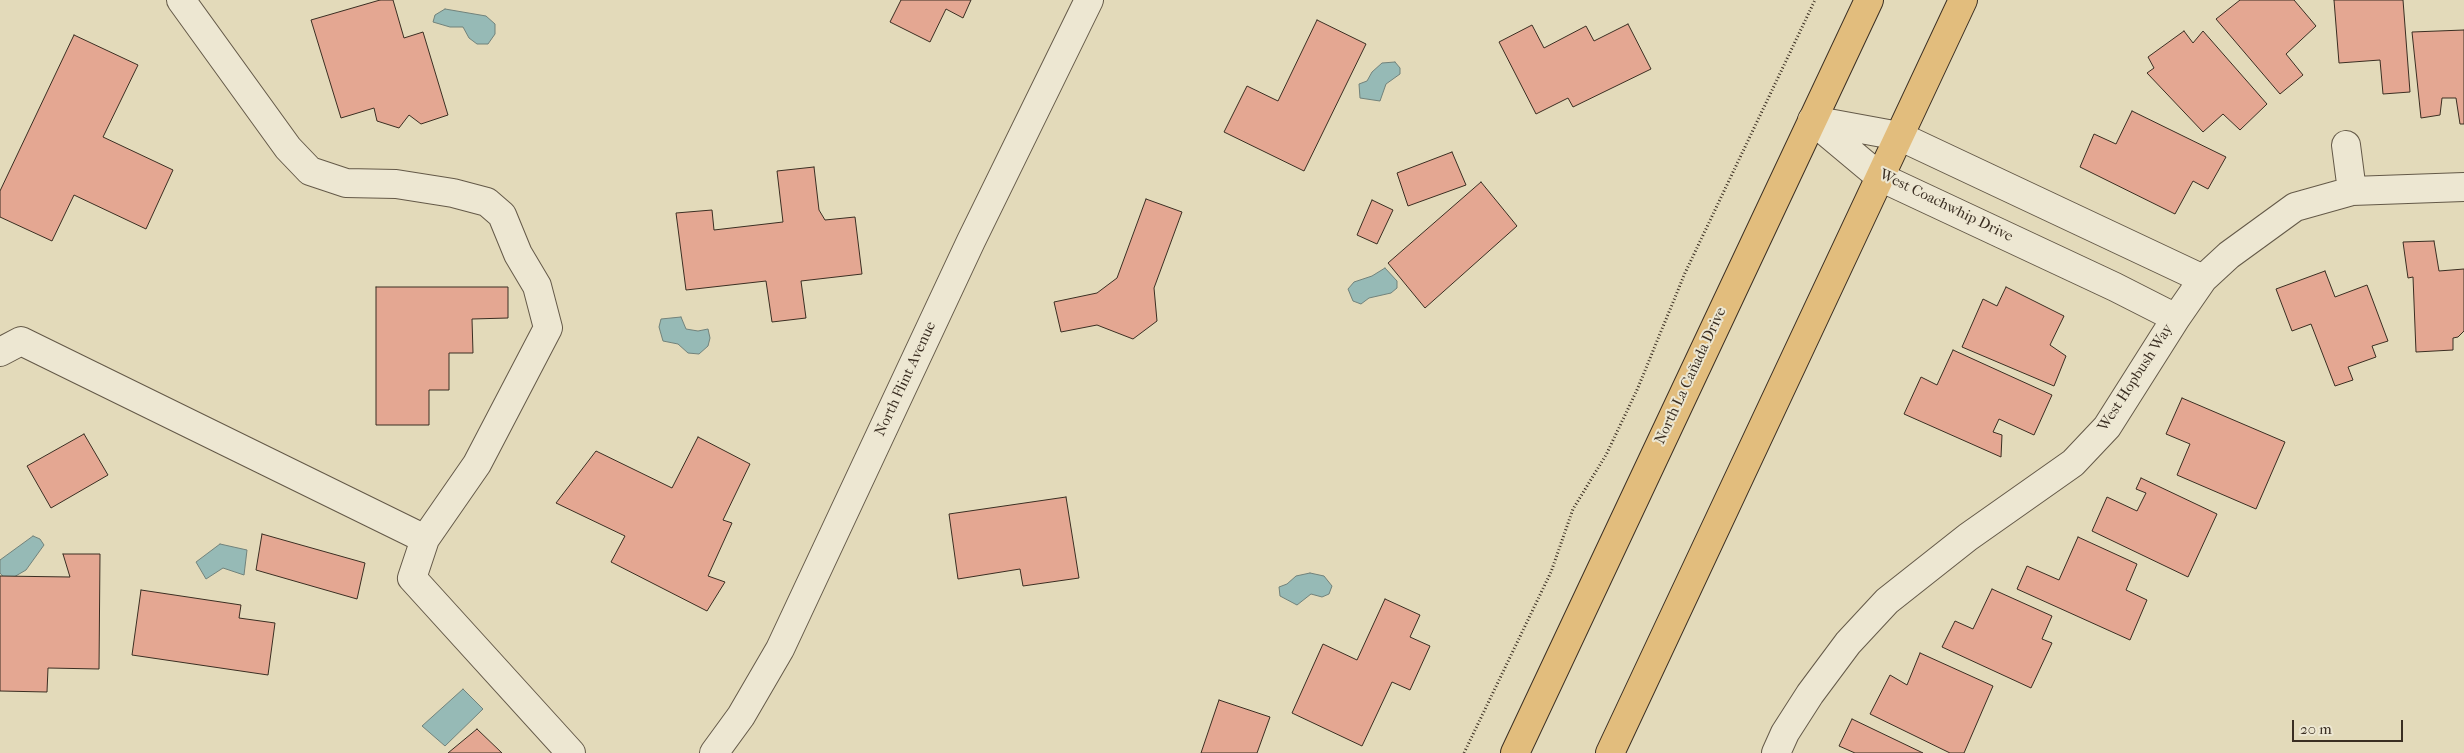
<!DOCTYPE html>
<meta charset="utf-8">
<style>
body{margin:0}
#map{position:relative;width:2464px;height:753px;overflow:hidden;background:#e3daba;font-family:"IM FELL French Canon",serif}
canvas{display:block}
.scale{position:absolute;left:2292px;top:720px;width:111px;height:22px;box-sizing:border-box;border:2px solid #3a2e22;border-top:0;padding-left:6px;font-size:15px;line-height:18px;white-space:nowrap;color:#3a2e22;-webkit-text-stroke:4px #ede7d2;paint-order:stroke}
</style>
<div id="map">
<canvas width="2464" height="753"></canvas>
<div class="scale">20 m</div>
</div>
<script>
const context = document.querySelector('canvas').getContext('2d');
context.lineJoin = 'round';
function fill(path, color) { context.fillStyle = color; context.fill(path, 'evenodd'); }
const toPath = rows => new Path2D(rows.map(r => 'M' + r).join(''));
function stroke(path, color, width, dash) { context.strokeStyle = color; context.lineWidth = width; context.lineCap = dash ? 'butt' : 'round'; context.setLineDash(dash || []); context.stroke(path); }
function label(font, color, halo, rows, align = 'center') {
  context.font = font + ' "IM FELL French Canon",serif'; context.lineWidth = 4; context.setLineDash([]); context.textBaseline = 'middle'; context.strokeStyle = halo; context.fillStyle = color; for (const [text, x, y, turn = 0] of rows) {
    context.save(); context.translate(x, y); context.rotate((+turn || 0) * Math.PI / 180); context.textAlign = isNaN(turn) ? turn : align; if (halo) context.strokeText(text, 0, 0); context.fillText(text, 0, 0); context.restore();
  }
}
const water = toPath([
 [445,9,486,16,495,24,495,34,488,44,477,44,469,38,463,27,450,27,433,22,435,15,445,9],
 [1395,62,1400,68,1400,74,1386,84,1380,101,1360,98,1359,84,1367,81,1372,72,1382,63,1395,62],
 [1385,268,1397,281,1397,288,1391,293,1369,298,1361,304,1353,301,1348,289,1354,282,1372,276,1385,268],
 [681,317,686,329,698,331,708,329,710,338,708,346,699,354,688,353,678,344,663,341,659,327,661,319,681,317],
 [33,536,40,539,44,545,26,570,7,581,0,573,0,560,33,536],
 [220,544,247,550,244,575,223,568,206,579,196,562,220,544],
 [1310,573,1324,576,1332,586,1329,594,1322,597,1311,594,1297,605,1280,596,1279,587,1287,584,1296,576,1310,573],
 [463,689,483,709,445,746,422,726,463,689]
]);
fill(water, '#96bab6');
stroke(water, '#71827b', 1);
const building = toPath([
 [380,0,393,0,404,38,423,32,448,115,421,124,409,115,399,128,377,121,374,108,341,118,311,20,380,0],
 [901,0,971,0,963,18,946,9,930,42,890,22,901,0],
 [2240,0,2294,0,2316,26,2286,54,2303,75,2280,94,2216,19,2240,0],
 [2334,0,2403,0,2410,92,2383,94,2380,60,2339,63,2334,0],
 [1317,20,1366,44,1304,171,1224,132,1247,86,1278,101,1317,20],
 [1628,24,1651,69,1573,107,1568,98,1536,114,1499,42,1532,25,1544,48,1586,26,1594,41,1628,24],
 [2464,30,2464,124,2460,124,2456,98,2442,98,2440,115,2421,118,2412,32,2464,30],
 [2184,31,2193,43,2203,31,2267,104,2240,130,2223,114,2203,132,2147,73,2154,68,2148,57,2184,31],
 [74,35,138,65,103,137,173,170,146,229,74,195,52,241,0,217,0,191,74,35],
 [2132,111,2226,157,2208,189,2193,181,2175,214,2080,167,2094,134,2116,144,2132,111],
 [1452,152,1466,185,1408,206,1397,173,1452,152],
 [814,167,819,210,825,220,855,217,862,274,801,281,806,318,772,322,766,281,686,290,676,213,712,210,714,230,783,222,777,171,814,167],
 [1481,182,1517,226,1425,308,1388,263,1481,182],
 [1146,199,1182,212,1154,288,1157,321,1133,339,1097,325,1061,332,1054,302,1097,293,1117,278,1146,199],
 [1372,200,1393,210,1377,244,1357,235,1372,200],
 [2434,241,2439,271,2464,269,2464,331,2458,337,2453,338,2453,350,2416,352,2413,277,2408,278,2403,242,2434,241],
 [2325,271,2335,297,2367,285,2388,341,2372,346,2376,357,2348,367,2353,380,2335,386,2311,324,2292,331,2276,289,2325,271],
 [376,287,508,287,508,318,472,319,473,353,449,353,449,390,429,390,429,425,376,425,376,287],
 [2006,287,2064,316,2050,345,2066,356,2054,386,1962,347,1983,299,1997,306,2006,287],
 [1953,350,2052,395,2034,435,1999,419,1993,432,2002,435,2001,457,1904,414,1921,377,1937,385,1953,350],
 [2182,398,2285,442,2256,509,2177,475,2190,444,2166,434,2182,398],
 [84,434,108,475,51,508,27,466,84,434],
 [698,437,750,464,723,520,732,523,708,576,725,582,707,611,611,562,625,536,556,503,596,451,672,488,698,437],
 [2141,478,2217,514,2188,577,2092,531,2107,497,2137,511,2146,493,2136,489,2141,478],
 [1066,497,1079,578,1023,586,1020,569,958,579,949,514,1066,497],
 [262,534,365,563,357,599,256,570,262,534],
 [2078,537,2137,564,2126,590,2147,600,2130,640,2017,589,2027,566,2059,580,2078,537],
 [63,554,100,554,99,669,48,668,47,692,0,691,0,576,70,577,63,554],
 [1992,589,2052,616,2042,639,2052,643,2031,688,1942,647,1955,621,1973,629,1992,589],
 [141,590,241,605,239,618,275,623,268,675,132,655,141,590],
 [1385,599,1420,615,1410,637,1430,646,1410,690,1392,682,1362,746,1292,713,1323,644,1357,660,1385,599],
 [1920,653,1993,686,1964,753,1950,753,1870,714,1890,675,1907,685,1920,653],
 [1219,700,1270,717,1257,753,1201,753,1219,700],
 [1852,719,1923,753,1855,753,1839,746,1852,719],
 [477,729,502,753,448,753,477,729]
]);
fill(building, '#e4a792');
stroke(building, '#3a2e22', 1);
const minor = toPath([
 [181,0,288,148,310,171,346,183,396,184,453,193,487,202,502,215,518,254,537,286,548,328,477,464,425,539,412,578,571,753],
 [1812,120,1899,136,2203,279],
 [1813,121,1880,177,2115,287,2176,318],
 [2346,145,2352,191],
 [0,352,21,341,425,539],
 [714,753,741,716,780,649,971,241,1089,0],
 [1776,753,1785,733,1810,694,1848,643,1887,601,1968,537,2073,463,2107,427,2176,318,2203,279,2229,255,2295,207,2352,191,2464,187]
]);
const major = toPath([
 [1515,753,1869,0],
 [1610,753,1963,0]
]);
stroke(minor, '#645948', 30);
stroke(major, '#3a2e22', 30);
stroke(toPath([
 [1464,753,1551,572,1573,509,1606,455,1637,390,1685,273,1815,0]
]), '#3a2e22', 3, [1, 2.5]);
stroke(minor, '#ede7d2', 28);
stroke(major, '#e2bd7d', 28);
label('15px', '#3a2e22', '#ede7d2', [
 ["West Coachwhip Drive",1946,206,26],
 ["North La Cañada Drive",1691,376,-65],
 ["West Hopbush Way",2136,378,-57],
 ["North Flint Avenue",906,379,-65]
]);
</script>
